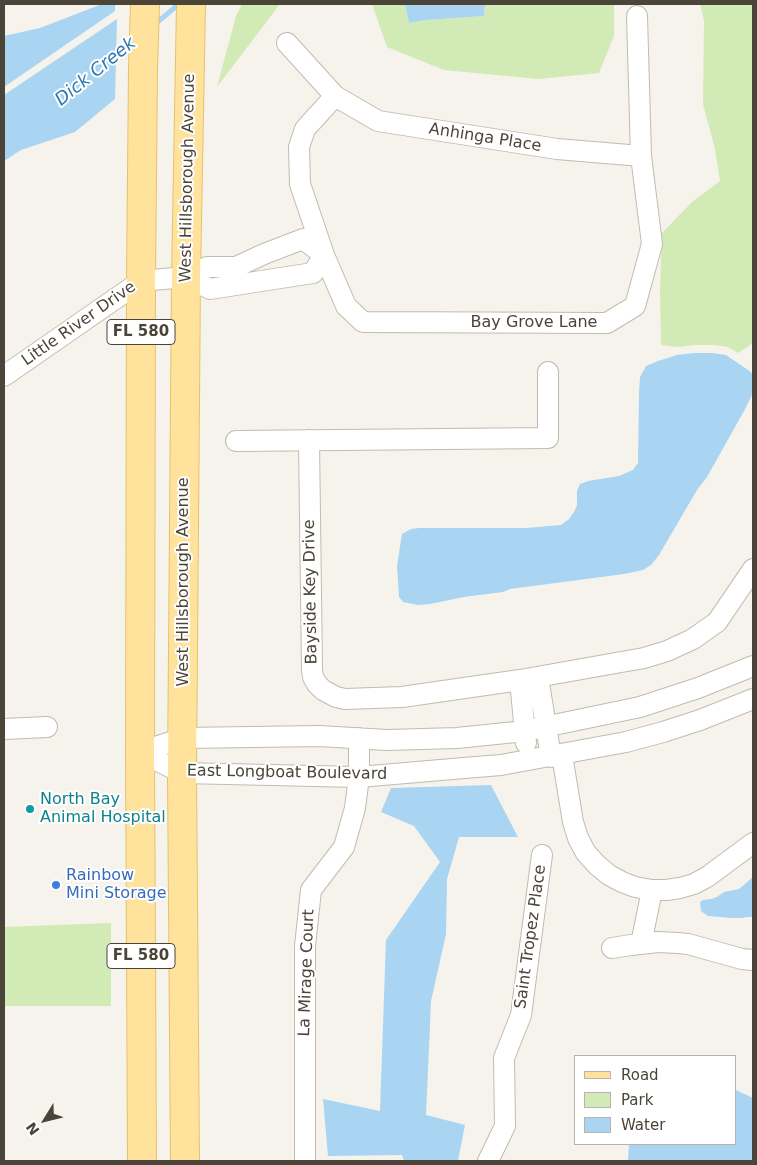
<!DOCTYPE html>
<style>
body{margin:0}
#map{position:relative;width:757px;height:1165px;overflow:hidden;background:#f6f3ec;font-family:"DejaVu Sans",sans-serif}
canvas{display:block}
.frame{position:absolute;inset:0;border:5px solid #4b4439;pointer-events:none}
.legend{position:absolute;left:574px;top:1055px;width:162px;height:90px;box-sizing:border-box;background:#fff;border:1px solid #b7b4b0;margin:0;padding:6px 9px;list-style:none;font-size:15px;color:#4b4439}
.legend li{display:flex;align-items:center;gap:10px;height:25px}
.legend b{width:25px;border:1px solid #b7b4b0}
.north{position:absolute;left:20px;top:1095px;width:50px;height:50px;-webkit-text-stroke:4px #fff;paint-order:stroke;rotate:234deg;font-size:14px;font-weight:700;line-height:20px;text-align:center;color:#4b4439}
.north::after{content:'';display:block;margin:auto;width:18px;height:22px;background:#4b4439;clip-path:polygon(50% 0,100% 100%,50% 72%,0 100%)}
</style>
<div id="map">
<canvas width="757" height="1165"></canvas>
<div class="frame"></div>
<ul class="legend">
<li><b style="height:6px;background:#ffe39c"></b>Road</li>
<li><b style="height:14px;background:#d2eab5"></b>Park</li>
<li><b style="height:14px;background:#a9d4f2"></b>Water</li>
</ul>
<div class="north">N</div>
</div>
<script>
const context = document.querySelector('canvas').getContext('2d');
context.lineJoin = 'round';
function fill(path, color) { context.fillStyle = color; context.fill(path, 'evenodd'); }
const toPath = rows => new Path2D(rows.map(r => 'M' + r).join(''));
function stroke(path, color, width, dash) { context.strokeStyle = color; context.lineWidth = width; context.lineCap = dash ? 'butt' : 'round'; context.setLineDash(dash || []); context.stroke(path); }
function label(font, color, halo, rows, align = 'center') {
  context.font = font + ' "DejaVu Sans",sans-serif'; context.lineWidth = 4; context.setLineDash([]); context.textBaseline = 'middle'; context.strokeStyle = halo; context.fillStyle = color; for (const [text, x, y, turn = 0] of rows) {
    context.save(); context.translate(x, y); context.rotate((+turn || 0) * Math.PI / 180); context.textAlign = isNaN(turn) ? turn : align; if (halo) context.strokeText(text, 0, 0); context.fillText(text, 0, 0); context.restore();
  }
}
fill(toPath([
 [242,4,280,4,217,87,236,16],
 [372,4,405,4,409,23,426,20,484,16,485,4,614,4,614,36,599,73,538,79,444,70,387,47],
 [700,4,753,4,753,343,738,353,728,347,714,345,695,345,678,347,661,345,660,289,662,233,692,202,720,181,715,149,703,104,704,21],
 [111,923,111,1006,4,1006,4,927]
]), '#d2eab5');
fill(toPath([
 [102,4,115,4,115,11,4,87,4,36,40,28],
 [405,4,485,4,484,16,426,20,409,23],
 [117,19,115,99,75,132,21,150,4,161,4,95],
 [694,353,712,353,726,355,751,372,753,376,753,390,751,397,744,411,707,477,697,490,659,555,651,565,643,570,624,574,510,589,503,592,464,597,430,604,418,605,403,602,399,597,397,566,402,534,411,529,419,528,526,528,561,525,569,519,574,512,577,505,577,491,580,484,588,481,619,476,633,470,638,463,639,393,640,377,646,366,658,361,677,355],
 [491,785,518,837,459,837,447,879,446,934,431,1001,426,1115,465,1125,458,1161,404,1161,402,1155,328,1156,323,1099,380,1111,386,940,440,862,414,826,381,812,391,788],
 [753,877,753,917,747,917,741,918,731,918,708,916,701,911,700,902,703,900,711,899,717,897,724,892,739,889],
 [736,1090,753,1098,753,1161,628,1161,629,1144,736,1144]
]), '#a9d4f2');
stroke(toPath([
 [154,25,179,4],
 [111,62,135,41]
]), '#a9d4f2', 5);
const street = toPath([
 [287,43,335,96,378,121,557,149,641,156],
 [335,96,305,129,299,147,300,184,324,255,346,306,363,322,607,323,635,306,652,244,641,156,637,16],
 [186,277,210,289,287,277,313,273,324,255],
 [4,376,141,281,186,277,207,267,236,267,264,254,303,239,324,255],
 [309,440,312,670,313,677,317,684,323,690,336,697,345,699,402,697,520,680,644,658,667,651,693,639,717,622,753,569],
 [236,441,548,438,548,372],
 [538,677,551,757],
 [520,680,526,743],
 [4,729,47,727],
 [140,752,182,773,359,777,464,768,501,765,626,742,663,732,700,720,753,699],
 [140,752,183,738,319,736,387,740,457,738,525,731,640,707,698,688,753,666],
 [562,755,573,822,578,838,586,853,597,865,609,875,622,882,635,887,652,890,666,890,680,888,694,884,707,877,753,843],
 [641,944,652,890],
 [612,948,631,945,658,942,678,943,688,944,742,959,753,960],
 [305,1161,305,946,311,890,344,847,355,808,359,777,359,738],
 [488,1161,505,1126,504,1058,521,1015,542,855]
]);
const primary = toPath([
 [142,1161,140,752,141,281,143,69,145,4],
 [185,1161,182,773,186,277,191,4]
]);
stroke(street, '#c2bbae', 22);
stroke(primary, '#e6c16a', 30);
stroke(street, '#fff', 20);
stroke(primary, '#ffe39c', 28);
for (const [x, y, r, color] of [
 [30,809,5,"#0f9aa8"],
 [56,885,5,"#3f7fe0"]
]) { const dot = new Path2D(); dot.arc(x, y, r, 0, 2 * Math.PI); context.fillStyle = color; context.fill(dot); stroke(dot, '#fff', 2); }
for (const [x, y, w] of [
 [141,332,68],
 [141,956,68]
]) { const box = new Path2D(); box.roundRect(x - w / 2, y - 12.5, w, 25, 4); context.fillStyle = '#fff'; context.fill(box); stroke(box, '#4b4439', 1); }
label('bold 15px', '#4b4439', null, [
 ["FL 580",141,332],
 ["FL 580",141,956]
]);
label('16px', '#4b4439', '#fff', [
 ["Anhinga Place",485,138,9],
 ["West Hillsborough Avenue",188,178,-89],
 ["Bay Grove Lane",534,323],
 ["Little River Drive",79,324,-35],
 ["West Hillsborough Avenue",184,582,-90],
 ["Bayside Key Drive",311,592,-91],
 ["East Longboat Boulevard",287,773,1],
 ["Saint Tropez Place",531,937,-82],
 ["La Mirage Court",307,973,-88]
]);
label('16px', '#0d838f', '#fff', [
 ["North Bay",40,800],
 ["Animal Hospital",40,818]
], 'left');
label('16px', '#366cbe', '#fff', [
 ["Rainbow",66,876],
 ["Mini Storage",66,894]
], 'left');
label('italic 18px', '#2e7ab2', '#fff', [
 ["Dick Creek",96,72,-39]
]);
</script>
